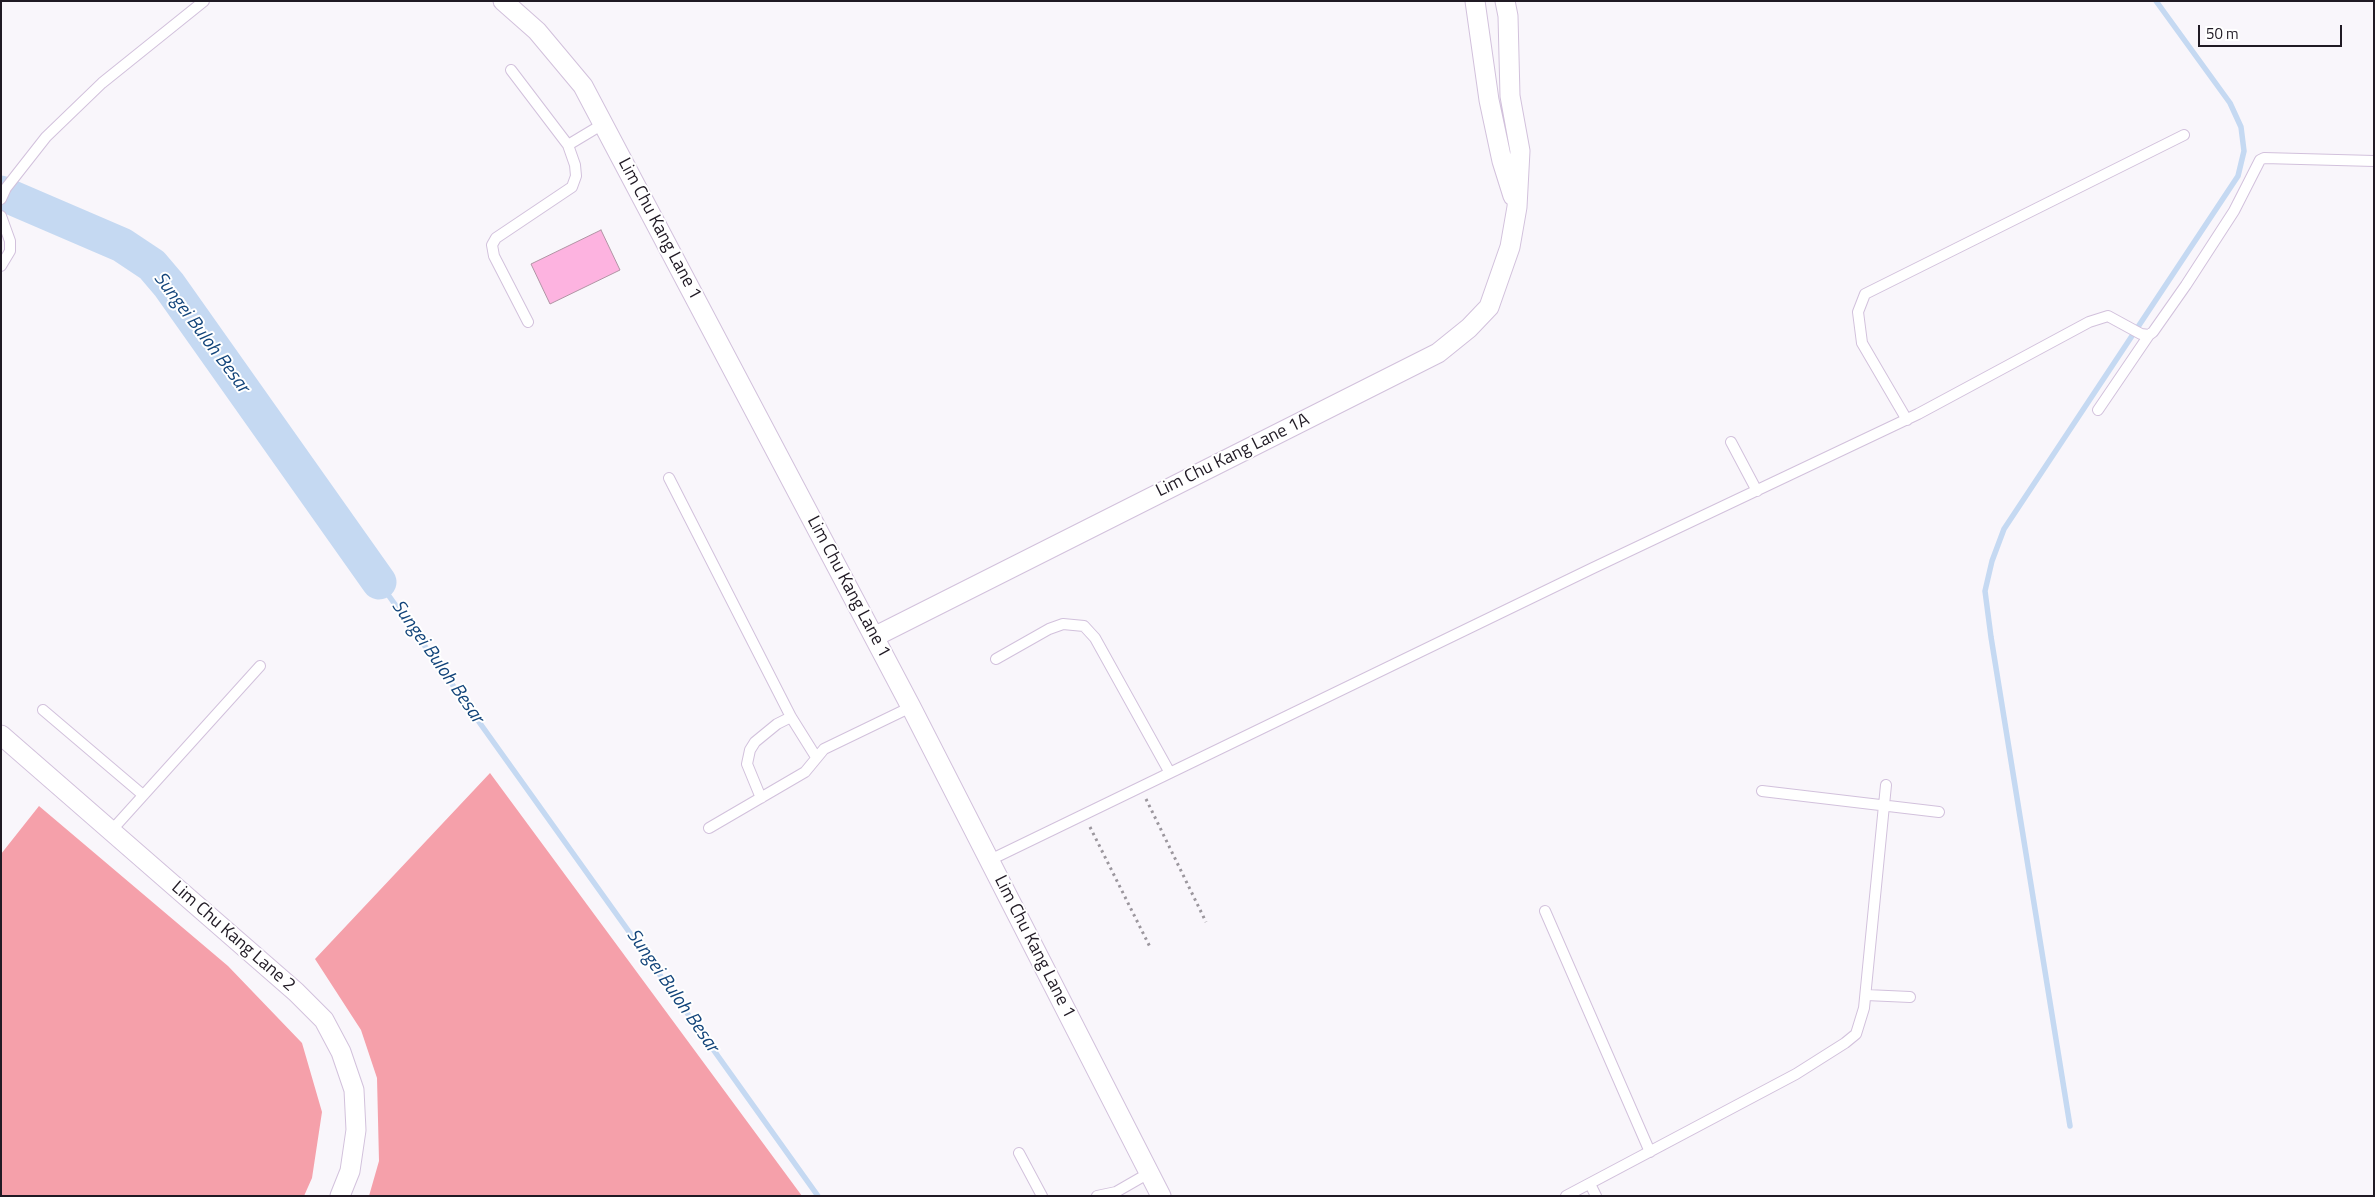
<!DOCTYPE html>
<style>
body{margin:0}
#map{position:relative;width:2375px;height:1197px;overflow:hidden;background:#f9f6fb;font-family:"Titillium Web",sans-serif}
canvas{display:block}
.frame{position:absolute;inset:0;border:2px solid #201a24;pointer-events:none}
.scale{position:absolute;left:2198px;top:25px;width:144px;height:22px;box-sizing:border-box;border:2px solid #201a24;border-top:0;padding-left:6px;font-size:15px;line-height:18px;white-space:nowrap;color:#201a24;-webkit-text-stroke:4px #fff;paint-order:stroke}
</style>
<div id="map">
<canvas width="2375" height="1197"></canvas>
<div class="frame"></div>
<div class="scale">50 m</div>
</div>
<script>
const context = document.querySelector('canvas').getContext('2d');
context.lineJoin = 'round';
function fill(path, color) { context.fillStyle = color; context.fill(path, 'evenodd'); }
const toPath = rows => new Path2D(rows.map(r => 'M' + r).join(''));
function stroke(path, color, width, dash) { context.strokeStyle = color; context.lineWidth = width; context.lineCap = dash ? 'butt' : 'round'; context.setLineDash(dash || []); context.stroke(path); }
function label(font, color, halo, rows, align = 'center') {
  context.font = font + ' "Titillium Web",sans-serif'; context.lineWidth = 4; context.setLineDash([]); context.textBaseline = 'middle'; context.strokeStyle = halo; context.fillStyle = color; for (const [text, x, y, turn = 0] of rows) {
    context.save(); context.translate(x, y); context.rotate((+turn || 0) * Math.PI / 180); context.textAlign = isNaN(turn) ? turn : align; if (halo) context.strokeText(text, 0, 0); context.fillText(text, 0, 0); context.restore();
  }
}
fill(toPath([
 [490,773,802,1196,369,1196,379,1161,377,1078,361,1030,315,959],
 [39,806,228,966,302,1043,322,1112,312,1178,304,1196,1,1196,1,854]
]), '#f5a0aa');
stroke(toPath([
 [379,582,818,1196],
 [2070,1126,1991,637,1985,591,1992,561,2004,529,2238,176,2244,151,2241,127,2230,103,2156,1]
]), '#c5d9f2', 5.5);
stroke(toPath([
 [1,193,122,245,152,265,169,285,379,582]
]), '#c5d9f2', 35);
const building = toPath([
 [601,230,620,270,550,304,531,264,601,230]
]);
fill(building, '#fdb3e0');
stroke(building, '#b094a4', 1);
const service = toPath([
 [511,70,568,145,575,165,576,176,572,187,496,238,492,245,494,256,528,322],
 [568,145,603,124],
 [1,199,6,188,46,137,102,83,204,1],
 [1,216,10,241,10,251,1,266],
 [2098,410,2149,335],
 [1907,420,1862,343,1858,312,1865,294,2184,135],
 [1731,442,1757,491],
 [669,478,791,717,816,757],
 [996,659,1049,629,1063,624,1084,626,1095,638,1170,773],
 [43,710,143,795],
 [1762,791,1939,812],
 [761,798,747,764,750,750,755,742,777,724,791,717],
 [709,828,805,772,824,749,911,707],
 [111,831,260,666],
 [990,860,1593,568,1918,414,2089,322,2108,316,2141,334,2149,335,2153,332,2186,285,2234,211,2260,160,2264,158,2374,161],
 [1545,911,1650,1152],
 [1866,995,1910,997],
 [1019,1153,1042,1196],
 [1590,1184,1596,1196],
 [1097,1196,1116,1192,1149,1173],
 [1566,1196,1796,1074,1845,1043,1856,1034,1864,1008,1886,785]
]);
const minor = toPath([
 [503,1,537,31,583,86,911,707,1161,1196],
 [1475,1,1489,100,1502,161,1513,196],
 [874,637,1438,353,1469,328,1489,307,1510,247,1517,207,1520,151,1510,96,1508,16,1505,1],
 [1,735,296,992,324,1020,341,1052,354,1090,356,1130,350,1171,340,1196]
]);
stroke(service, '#d2c1dc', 12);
stroke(minor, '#d2c1dc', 21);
stroke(toPath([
 [1146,799,1206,922],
 [1090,827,1151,949]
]), '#9b969d', 3, [2.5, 4]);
stroke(service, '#fff', 10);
stroke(minor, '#fff', 19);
label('18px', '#201a24', '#fff', [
 ["Lim Chu Kang Lane 1",659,229,62],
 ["Lim Chu Kang Lane 1A",1233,456,-26],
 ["Lim Chu Kang Lane 1",848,587,62],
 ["Lim Chu Kang Lane 2",233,937,41],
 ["Lim Chu Kang Lane 1",1034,947,63]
]);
label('italic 19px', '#12447a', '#fff', [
 ["Sungei Buloh Besar",201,333,53],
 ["Sungei Buloh Besar",437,662,55],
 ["Sungei Buloh Besar",672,991,55]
]);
</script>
